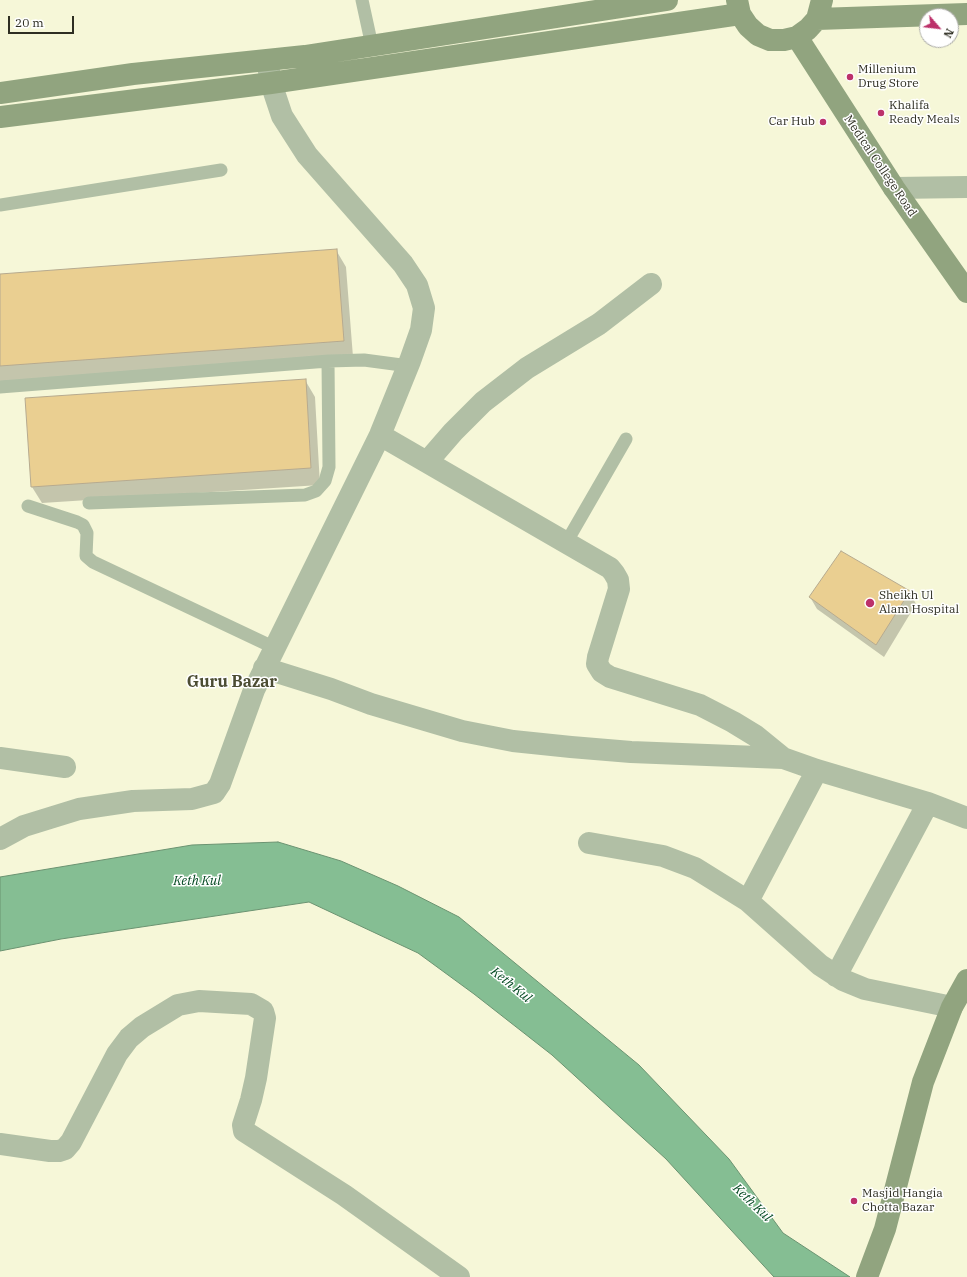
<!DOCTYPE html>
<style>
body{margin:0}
#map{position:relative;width:967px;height:1277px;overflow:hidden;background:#f6f7d8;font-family:"IBM Plex Serif",serif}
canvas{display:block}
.north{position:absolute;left:919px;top:8px;width:40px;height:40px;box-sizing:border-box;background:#fff;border:1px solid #ababa7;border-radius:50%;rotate:118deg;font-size:11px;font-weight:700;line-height:16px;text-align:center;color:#2e2e22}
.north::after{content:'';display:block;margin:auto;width:14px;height:18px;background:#bc316a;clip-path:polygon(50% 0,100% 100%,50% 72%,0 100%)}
.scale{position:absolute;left:8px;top:16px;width:66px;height:18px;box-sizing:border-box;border:2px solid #2e2e22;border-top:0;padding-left:5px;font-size:12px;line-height:14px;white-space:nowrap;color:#2e2e22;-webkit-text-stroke:3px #fff;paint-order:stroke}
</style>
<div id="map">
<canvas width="967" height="1277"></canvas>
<div class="north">N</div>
<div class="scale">20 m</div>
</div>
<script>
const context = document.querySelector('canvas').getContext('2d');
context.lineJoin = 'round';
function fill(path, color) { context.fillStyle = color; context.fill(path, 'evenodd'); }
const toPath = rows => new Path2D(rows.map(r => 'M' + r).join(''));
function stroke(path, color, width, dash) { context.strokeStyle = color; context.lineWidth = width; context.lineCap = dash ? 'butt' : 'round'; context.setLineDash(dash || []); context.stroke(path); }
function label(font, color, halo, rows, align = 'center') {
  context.font = font + ' "IBM Plex Serif",serif'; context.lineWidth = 3; context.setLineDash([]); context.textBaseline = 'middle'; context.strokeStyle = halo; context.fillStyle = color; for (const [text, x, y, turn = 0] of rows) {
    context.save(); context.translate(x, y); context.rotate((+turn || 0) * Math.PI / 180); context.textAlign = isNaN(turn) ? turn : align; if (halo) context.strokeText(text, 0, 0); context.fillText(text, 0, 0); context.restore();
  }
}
const water = toPath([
 [278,842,341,861,398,886,459,917,639,1065,729,1159,783,1233,850,1277,774,1277,666,1159,552,1055,474,994,418,953,309,902,61,939,0,951,0,877,192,845,278,842]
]);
fill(water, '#85be93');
stroke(water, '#6b9371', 1);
fill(toPath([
 [336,250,346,267,353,357,0,383,0,275],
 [305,380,315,397,320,485,42,503,32,487],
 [909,591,916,604,884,657,817,609,810,597]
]), '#0003');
const building = toPath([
 [337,249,344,341,0,366,0,274,337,249],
 [306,379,311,468,31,487,25,398,306,379],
 [841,551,910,591,876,645,809,597,841,551]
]);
fill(building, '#eacf91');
stroke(building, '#b6aa8f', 1);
stroke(toPath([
 [362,0,372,46],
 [0,205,221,170],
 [0,387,328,361,364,360,409,366],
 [89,503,305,495,316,491,325,481,329,467,328,361],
 [28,506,77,522,83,525,87,533,86,556,93,562,275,648],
 [566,543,626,439]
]), '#b1bfa5', 13);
stroke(toPath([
 [894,188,967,187],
 [380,435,610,568,614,573,618,580,619,589,598,657,597,664,602,672,610,677,700,705,733,722,756,736,783,758],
 [427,462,453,432,483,402,527,368,599,324,651,284],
 [264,668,331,689,371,704,462,731,513,741,571,747,631,752,783,758,817,770,928,803,967,818],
 [0,758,65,767],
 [0,839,24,826,79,809,133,801,192,799,214,793,220,784,254,690,380,435,410,361,421,330,424,308,417,285,403,264,307,155,282,116,271,83,268,66],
 [589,843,663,856,695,868,748,901,820,965,843,980,865,989,952,1007],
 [748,901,817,770],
 [836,976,928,803],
 [0,1144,50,1151,59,1151,65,1149,71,1142,117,1054,129,1038,142,1027,178,1005,199,1001,251,1004,263,1011,265,1018,256,1078,251,1100,243,1125,244,1131,344,1195,459,1277]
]), '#b1bfa5', 22);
stroke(toPath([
 [737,0,740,14,748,26,758,35,770,40,784,40,797,37,808,29,817,19,822,0],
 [817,19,967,14],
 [797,37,894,188,967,292],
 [0,93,133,74,305,56,667,0],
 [0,117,271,83,740,14],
 [867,1277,885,1229,923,1082,952,1007,967,980]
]), '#91a47f', 22);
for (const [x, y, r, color] of [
 [850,77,4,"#bc316a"],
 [881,113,4,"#bc316a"],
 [823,122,4,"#bc316a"],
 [870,603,5,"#bc316a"],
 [854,1201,4,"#bc316a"]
]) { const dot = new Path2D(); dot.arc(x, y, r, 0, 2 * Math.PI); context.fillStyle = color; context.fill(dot); stroke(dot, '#fff', 1.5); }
label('12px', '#2e2e22', '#fff', [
 ["Millenium",858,70],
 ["Drug Store",858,84],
 ["Khalifa",889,106],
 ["Ready Meals",889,120],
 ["Car Hub",815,122,"right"],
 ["Sheikh Ul",879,596],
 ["Alam Hospital",879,610],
 ["Masjid Hangia",862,1194],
 ["Chotta Bazar",862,1208]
], 'left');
label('12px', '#2e2e22', '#fff', [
 ["Medical College Road",880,166,56]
]);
label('italic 13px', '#044a22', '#fff', [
 ["Keth Kul",197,881],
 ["Keth Kul",511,985,39],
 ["Keth Kul",752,1203,44]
]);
label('bold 16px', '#4c4d33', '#fff', [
 ["Guru Bazar",232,682]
]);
</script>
